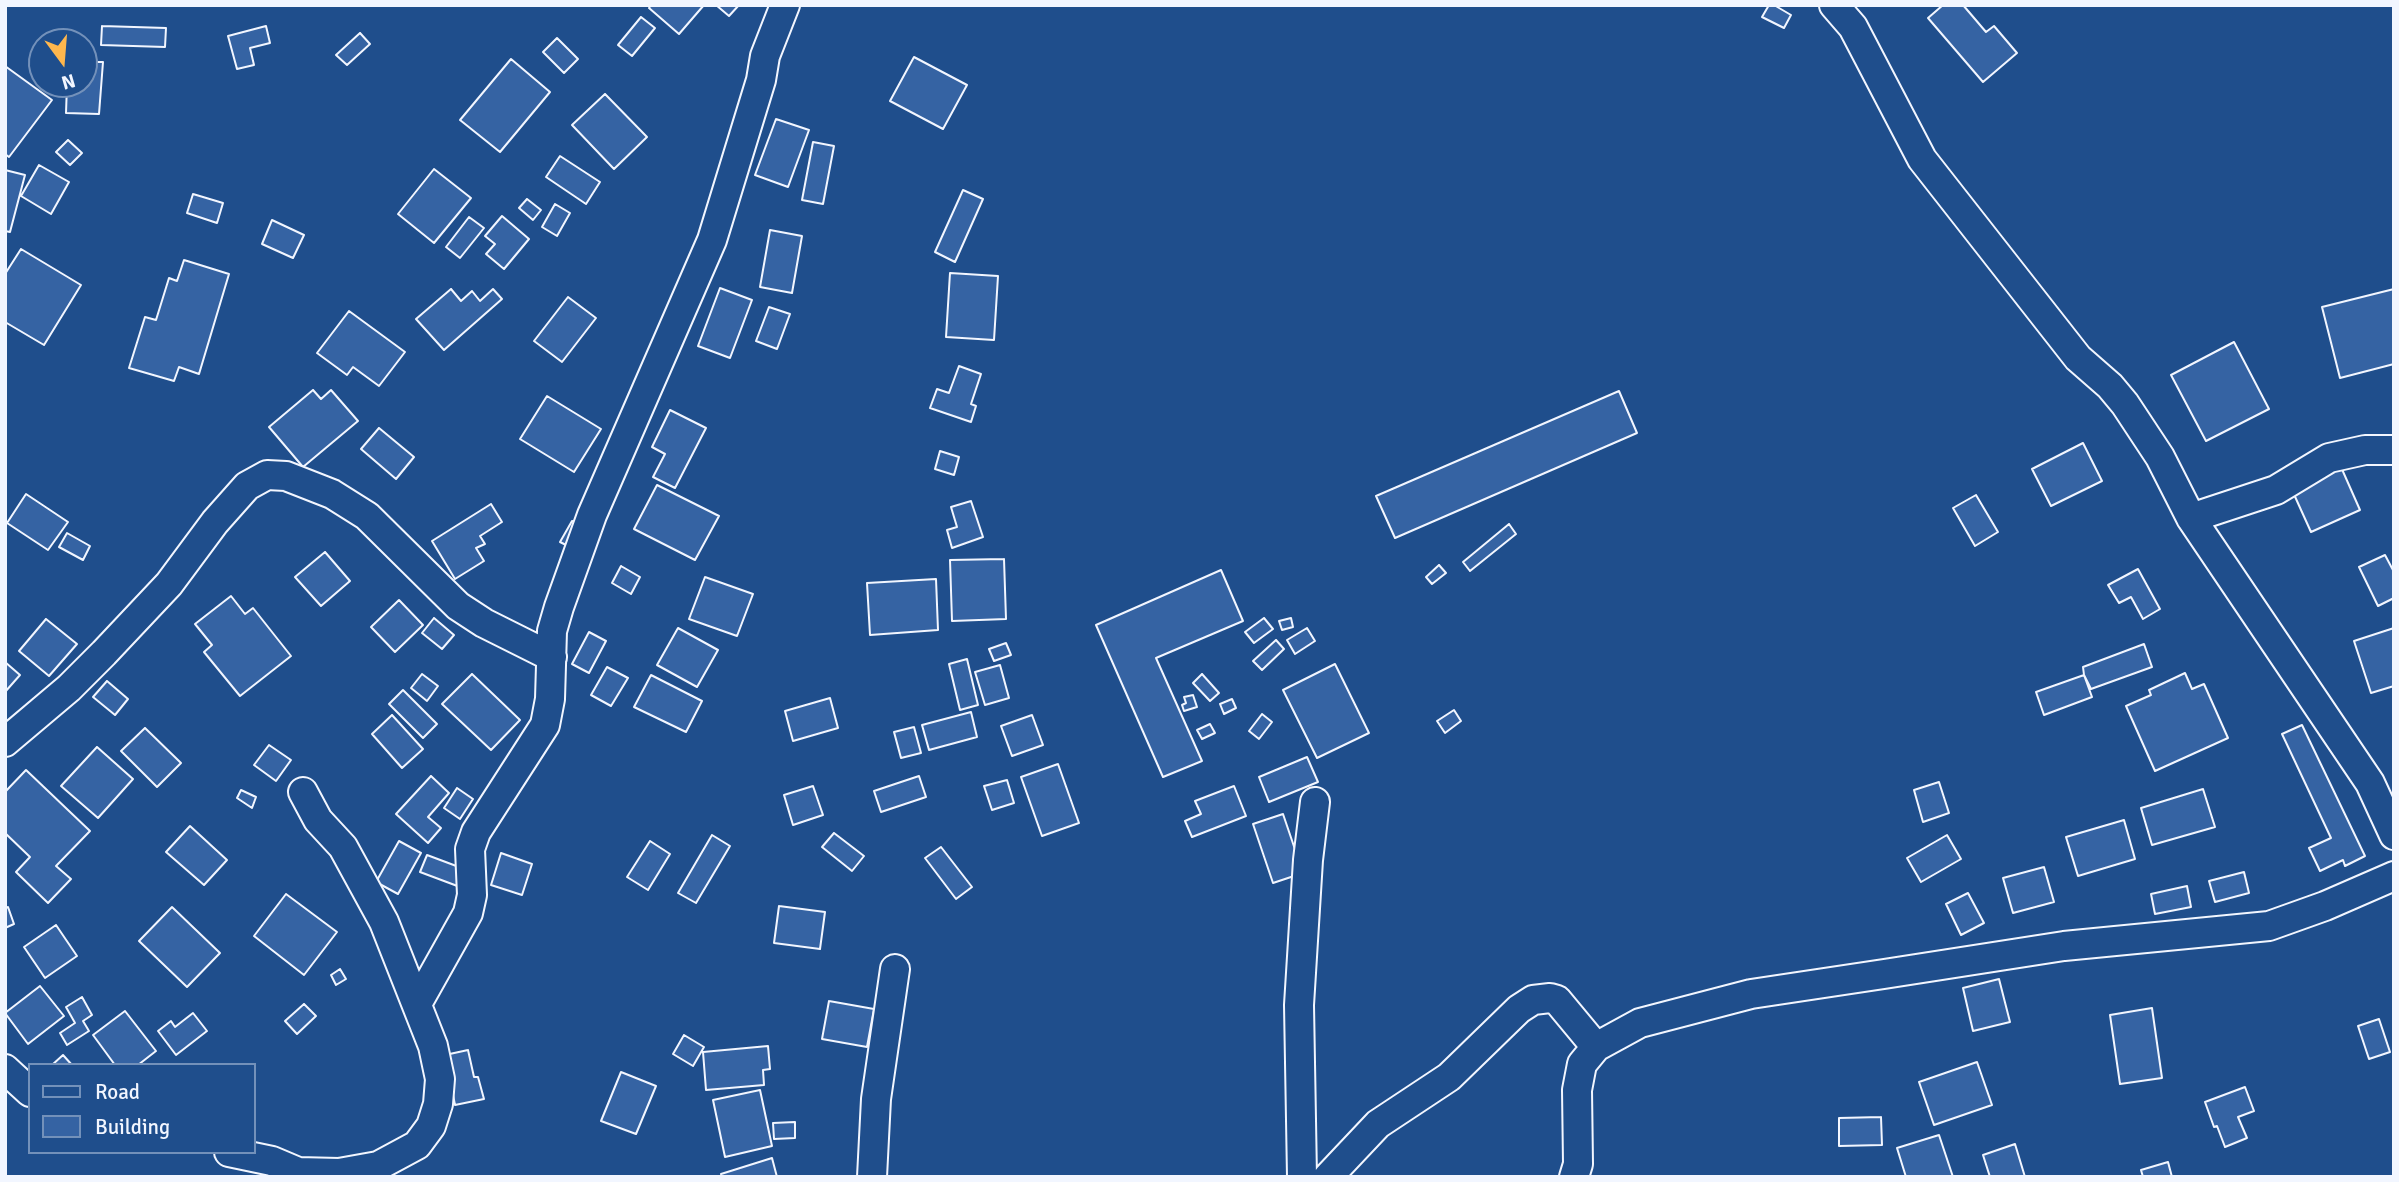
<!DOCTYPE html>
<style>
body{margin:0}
#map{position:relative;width:2399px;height:1182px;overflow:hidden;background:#1f4e8c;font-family:Signika,sans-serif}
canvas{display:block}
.frame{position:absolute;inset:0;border:7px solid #f2f6ff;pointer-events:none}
.legend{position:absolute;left:28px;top:1063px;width:228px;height:91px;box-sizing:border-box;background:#1f4e8c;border:2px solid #7391ba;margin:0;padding:9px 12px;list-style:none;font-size:21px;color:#f2f6ff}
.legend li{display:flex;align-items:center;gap:14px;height:35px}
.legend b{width:35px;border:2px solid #7391ba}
.north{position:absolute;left:28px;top:28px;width:70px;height:70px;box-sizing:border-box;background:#1f4e8c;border:2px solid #7391ba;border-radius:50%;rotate:164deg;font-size:19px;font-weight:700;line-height:28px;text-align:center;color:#f2f6ff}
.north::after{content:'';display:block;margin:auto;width:24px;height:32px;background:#ffb74d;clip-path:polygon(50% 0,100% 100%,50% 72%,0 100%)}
</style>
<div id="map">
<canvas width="2399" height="1182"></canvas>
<div class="frame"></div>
<ul class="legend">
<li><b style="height:9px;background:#1f4e8c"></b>Road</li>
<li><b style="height:19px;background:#3563a3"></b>Building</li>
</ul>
<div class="north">N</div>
</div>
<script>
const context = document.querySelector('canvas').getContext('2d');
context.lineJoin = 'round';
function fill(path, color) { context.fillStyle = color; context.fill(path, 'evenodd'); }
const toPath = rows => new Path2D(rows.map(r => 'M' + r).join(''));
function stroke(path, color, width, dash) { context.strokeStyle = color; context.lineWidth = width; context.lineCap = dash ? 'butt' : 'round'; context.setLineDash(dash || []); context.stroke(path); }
const building = toPath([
 [651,5,704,5,679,34,649,8,651,5],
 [716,5,739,5,729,16,716,5],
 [1769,5,1774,5,1791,15,1784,28,1762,17,1769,5],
 [1943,5,1963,5,1986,32,1994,26,2017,53,1983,82,1928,18,1943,5],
 [641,17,655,28,632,56,618,45,641,17],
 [102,26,166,28,165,47,101,45,102,26],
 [266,26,270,43,250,48,254,65,237,69,228,36,266,26],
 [360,33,370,44,347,65,336,55,360,33],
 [557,38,578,59,564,73,543,52,557,38],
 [914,57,967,85,943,129,890,101,914,57],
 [511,59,550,92,500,152,460,120,511,59],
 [84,62,103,62,99,114,66,113,67,84,84,84,84,62],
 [5,66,52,100,9,157,5,154,5,66],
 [605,94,647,137,614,169,572,125,605,94],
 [776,119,809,130,788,187,755,175,776,119],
 [68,140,82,153,70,165,56,152,68,140],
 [813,142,834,146,823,204,802,200,813,142],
 [560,156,600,182,586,204,546,177,560,156],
 [39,165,69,182,51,214,21,196,39,165],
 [434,169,471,198,434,243,398,214,434,169],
 [5,170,25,175,10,232,5,231,5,170],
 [963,190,983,199,955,262,935,252,963,190],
 [193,194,223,203,217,223,187,213,193,194],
 [527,199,541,210,533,220,519,208,527,199],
 [555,204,570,213,557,236,542,227,555,204],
 [502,216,529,239,504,269,486,254,495,244,485,236,502,216],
 [469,217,484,228,460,258,446,247,469,217],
 [272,220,304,235,293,258,262,244,272,220],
 [770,230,802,236,792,293,760,287,770,230],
 [21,249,81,285,44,345,5,322,5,274,21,249],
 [184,260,229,274,199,374,179,367,174,381,129,368,145,317,156,320,169,278,177,281,184,260],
 [950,273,998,276,994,340,946,337,950,273],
 [720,288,752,300,730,358,698,346,720,288],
 [451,289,461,301,472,291,480,301,493,289,502,299,444,350,416,319,451,289],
 [2394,289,2394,364,2340,378,2322,307,2394,289],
 [568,297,596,318,562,362,534,341,568,297],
 [769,307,790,314,777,349,756,341,769,307],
 [349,311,405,352,379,386,353,367,347,375,317,353,349,311],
 [2234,342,2269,409,2206,441,2171,375,2234,342],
 [959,366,981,374,971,404,976,406,971,422,930,408,937,389,949,393,959,366],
 [313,390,321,399,331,390,358,421,303,467,269,427,313,390],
 [1619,391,1637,433,1395,538,1376,496,1619,391],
 [547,396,601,429,574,472,520,439,547,396],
 [670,410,706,428,675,488,653,477,665,454,652,447,670,410],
 [379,428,414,457,396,479,361,449,379,428],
 [2083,443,2102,481,2051,506,2032,469,2083,443],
 [940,451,959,457,954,475,935,469,940,451],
 [2341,467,2360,510,2311,532,2292,490,2341,467],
 [657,485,719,516,695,560,634,529,657,485],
 [26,494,68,522,48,550,7,523,26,494],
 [1976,495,1998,532,1975,546,1953,508,1976,495],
 [971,501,983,537,952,548,947,530,957,527,951,507,971,501],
 [491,504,502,522,480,536,485,544,476,548,484,561,455,579,432,541,491,504],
 [572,521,583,527,572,548,560,542,572,521],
 [1509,524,1516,534,1470,571,1463,562,1509,524],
 [67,533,90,546,83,560,59,547,67,533],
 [325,552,350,581,321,606,295,577,325,552],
 [2385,555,2394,572,2394,598,2378,606,2359,567,2385,555],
 [1004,559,1006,619,952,621,950,560,1004,559],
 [1439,565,1446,573,1432,584,1426,577,1439,565],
 [621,566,640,577,631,594,612,583,621,566],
 [2138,569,2160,609,2143,619,2131,597,2119,603,2108,585,2138,569],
 [1221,570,1243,621,1156,658,1202,761,1163,777,1096,625,1221,570],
 [705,577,753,594,737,636,689,619,705,577],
 [936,579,938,630,870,635,867,583,936,579],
 [231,596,245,614,253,608,291,656,240,696,204,652,212,645,195,624,231,596],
 [399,600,423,625,395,652,371,627,399,600],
 [434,618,454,635,442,649,422,633,434,618],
 [1264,618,1273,629,1254,643,1245,632,1264,618],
 [1291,618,1293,627,1282,630,1279,621,1291,618],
 [46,619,77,644,49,676,19,651,46,619],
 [678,628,718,650,697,687,657,665,678,628],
 [1307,628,1315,641,1295,654,1287,640,1307,628],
 [2394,628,2394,686,2371,693,2354,641,2394,628],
 [589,632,606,641,589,673,572,664,589,632],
 [1276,640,1284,649,1262,670,1253,661,1276,640],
 [1006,643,1011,655,994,661,989,649,1006,643],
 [2144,644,2152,667,2091,689,2084,675,2083,667,2144,644],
 [967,659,978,705,960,710,949,664,967,659],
 [5,662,20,675,5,692,5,662],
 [1335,664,1369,733,1317,758,1283,690,1335,664],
 [1000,665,1009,698,985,705,975,672,1000,665],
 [607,667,628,678,611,706,591,695,607,667],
 [2185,673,2192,689,2204,684,2228,738,2155,771,2126,706,2151,695,2149,690,2185,673],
 [422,674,438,686,427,701,411,688,422,674],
 [472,674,520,720,491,750,442,704,472,674],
 [1202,674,1219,693,1210,701,1193,683,1202,674],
 [651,675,702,701,686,732,634,707,651,675],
 [2084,675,2092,697,2044,715,2036,692,2084,675],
 [107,681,128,699,115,715,93,697,107,681],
 [403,690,437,724,423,738,389,704,403,690],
 [1193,695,1197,707,1184,711,1182,705,1186,703,1184,697,1193,695],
 [830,698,838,728,793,741,785,711,830,698],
 [1232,699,1236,708,1224,714,1220,704,1232,699],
 [1454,710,1461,721,1445,733,1437,721,1454,710],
 [971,712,977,737,929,750,922,725,971,712],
 [1262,714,1272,722,1259,739,1249,731,1262,714],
 [392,715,423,749,402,768,372,734,392,715],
 [1032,715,1043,745,1012,756,1001,726,1032,715],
 [1210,724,1215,733,1202,739,1197,730,1210,724],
 [2302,725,2365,856,2345,866,2343,860,2320,871,2309,848,2331,838,2282,734,2302,725],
 [914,727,921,753,901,758,894,732,914,727],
 [145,728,181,763,157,787,121,751,145,728],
 [269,745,291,760,276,781,254,765,269,745],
 [97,747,133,779,98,818,61,786,97,747],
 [1307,757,1318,782,1269,802,1259,777,1307,757],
 [1058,764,1079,823,1042,836,1021,777,1058,764],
 [26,770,90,831,56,866,71,879,48,903,16,872,30,857,5,833,5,792,26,770],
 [431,776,449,793,428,817,441,828,428,843,396,814,431,776],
 [919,776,926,797,881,812,874,791,919,776],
 [1007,780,1014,803,992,810,984,786,1007,780],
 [1939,782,1949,813,1923,822,1914,790,1939,782],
 [813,786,823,815,793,825,784,795,813,786],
 [1234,786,1246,816,1192,837,1185,821,1201,814,1195,801,1234,786],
 [457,788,473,799,460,819,444,808,457,788],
 [2203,789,2215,827,2152,845,2141,808,2203,789],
 [241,790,256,797,252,808,237,798,241,790],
 [1283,814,1303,873,1273,883,1253,824,1283,814],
 [2124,820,2135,859,2078,876,2066,837,2124,820],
 [190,826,227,860,204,885,166,852,190,826],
 [834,833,864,856,852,871,822,847,834,833],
 [712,835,730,846,696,903,678,893,712,835],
 [1947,835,1961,859,1921,882,1907,858,1947,835],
 [399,841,421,853,398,894,376,882,399,841],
 [650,841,670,854,648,890,627,877,650,841],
 [941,847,972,887,956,899,925,858,941,847],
 [501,853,532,864,522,895,491,885,501,853],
 [427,855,467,870,460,887,420,872,427,855],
 [2044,867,2054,902,2013,913,2003,878,2044,867],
 [2244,872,2249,893,2215,902,2209,881,2244,872],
 [2187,886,2191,907,2155,914,2151,894,2187,886],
 [1968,893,1984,923,1961,935,1946,904,1968,893],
 [286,894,337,932,304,975,254,936,286,894],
 [779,906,825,912,820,949,774,943,779,906],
 [8,907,14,924,5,928,5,908,8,907],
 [172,907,220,953,187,987,139,941,172,907],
 [56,925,77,956,45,978,24,947,56,925],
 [340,969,346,979,336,985,331,975,340,969],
 [1999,979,2010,1022,1973,1031,1963,988,1999,979],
 [40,986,64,1016,28,1044,5,1013,40,986],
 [82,997,92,1015,83,1021,89,1031,67,1045,60,1033,75,1023,66,1007,82,997],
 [829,1001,874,1009,867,1047,822,1039,829,1001],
 [304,1004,316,1016,297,1034,285,1021,304,1004],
 [2152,1008,2162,1078,2120,1084,2110,1015,2152,1008],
 [125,1011,156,1051,138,1065,115,1065,93,1035,125,1011],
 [193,1013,207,1031,176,1055,158,1031,171,1021,175,1027,193,1013],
 [2379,1019,2390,1052,2369,1059,2358,1026,2379,1019],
 [684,1035,704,1047,693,1066,673,1054,684,1035],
 [768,1046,770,1069,763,1070,764,1085,706,1090,703,1052,768,1046],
 [468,1050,474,1077,478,1077,484,1099,455,1105,445,1055,468,1050],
 [63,1055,72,1065,52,1065,63,1055],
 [1977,1062,1992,1105,1934,1125,1919,1082,1977,1062],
 [621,1072,656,1086,636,1134,601,1121,621,1072],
 [2245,1087,2254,1111,2238,1117,2247,1138,2225,1147,2217,1126,2214,1127,2205,1102,2245,1087],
 [760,1090,772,1146,725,1157,713,1100,760,1090],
 [1881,1117,1882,1145,1839,1146,1839,1118,1881,1117],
 [795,1122,795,1138,774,1139,773,1123,795,1122],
 [1939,1135,1953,1177,1906,1177,1897,1148,1939,1135],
 [2015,1144,2025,1177,1990,1177,1983,1155,2015,1144],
 [772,1158,777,1177,722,1177,721,1174,772,1158],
 [2168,1162,2172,1177,2143,1177,2141,1170,2168,1162]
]);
fill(building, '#3563a3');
stroke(building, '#f2f6ff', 2);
const street = toPath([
 [1834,5,1853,27,1922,159,2078,358,2110,386,2125,404,2160,457,2191,518,2370,783,2394,835],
 [2191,518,2276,490,2329,458,2365,450,2394,450],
 [5,742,69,688,104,653,169,584,215,522,247,486,267,475,286,476,332,494,367,516,458,606,484,623,552,657],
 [417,1004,468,913,472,895,470,849,476,832,545,725,550,699,552,631,559,607,592,515,712,240,761,80,765,56,785,5],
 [5,1069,30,1092],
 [229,1152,272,1161,298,1172,339,1173,378,1166,417,1145,431,1126,438,1104,440,1079,433,1046,384,922,343,847,318,820,303,792],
 [872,1177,876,1099,895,969],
 [1302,1177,1299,1005,1308,860,1315,802],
 [1328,1177,1378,1124,1449,1077,1519,1009,1533,1000,1550,998,1557,1000,1596,1047],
 [1574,1177,1578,1164,1577,1090,1582,1064,1596,1047,1640,1023,1751,994,1884,974,2064,946,2269,926,2325,906,2394,876]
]);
stroke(street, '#f2f6ff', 32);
stroke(street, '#1f4e8c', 28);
</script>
